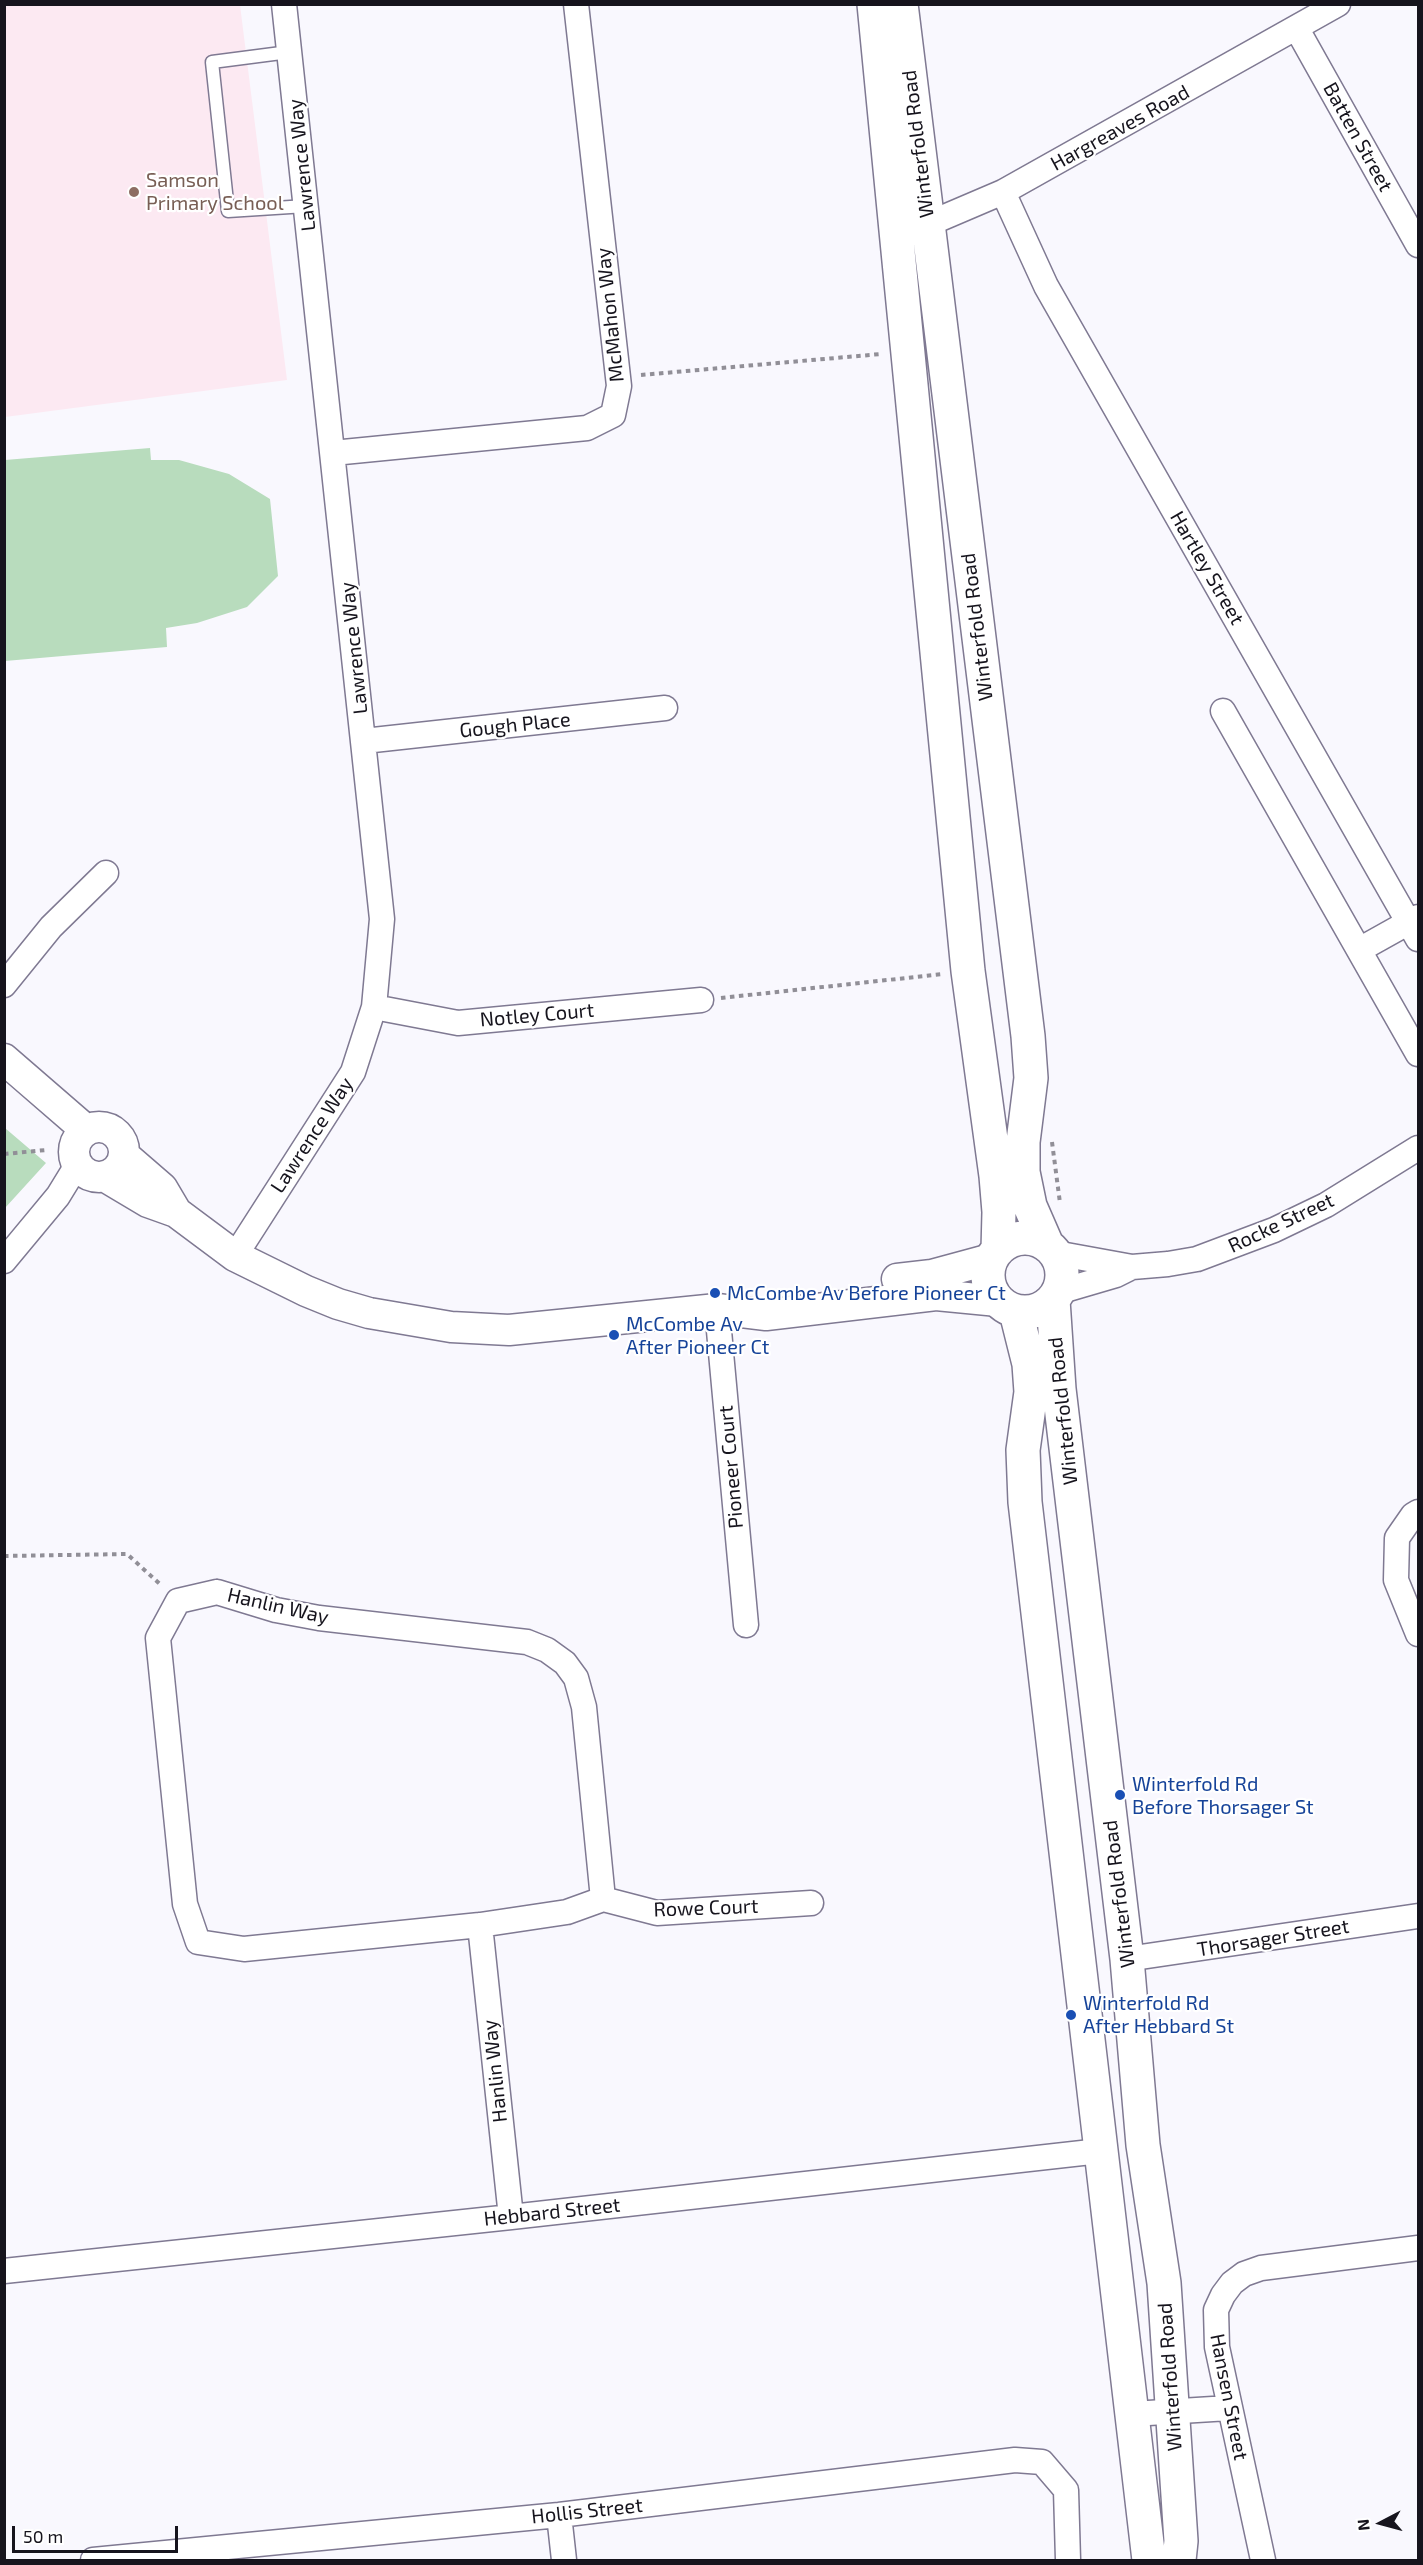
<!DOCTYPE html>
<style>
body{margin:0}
#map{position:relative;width:1423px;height:2565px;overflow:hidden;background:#f9f8fe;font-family:"Exo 2",sans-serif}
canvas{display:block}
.frame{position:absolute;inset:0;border:6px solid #16141d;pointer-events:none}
.north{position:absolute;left:1351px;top:2493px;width:60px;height:60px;-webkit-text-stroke:4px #fff;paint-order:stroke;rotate:264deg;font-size:16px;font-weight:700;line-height:24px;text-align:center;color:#16141d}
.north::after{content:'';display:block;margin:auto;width:21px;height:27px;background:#16141d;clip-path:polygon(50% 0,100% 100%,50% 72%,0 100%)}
.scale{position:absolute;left:12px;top:2526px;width:166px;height:27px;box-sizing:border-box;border:3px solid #16141d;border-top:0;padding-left:8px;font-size:18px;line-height:21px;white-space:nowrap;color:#16141d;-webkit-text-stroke:4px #fff;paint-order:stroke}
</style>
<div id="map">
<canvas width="1423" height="2565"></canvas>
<div class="frame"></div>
<div class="north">N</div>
<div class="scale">50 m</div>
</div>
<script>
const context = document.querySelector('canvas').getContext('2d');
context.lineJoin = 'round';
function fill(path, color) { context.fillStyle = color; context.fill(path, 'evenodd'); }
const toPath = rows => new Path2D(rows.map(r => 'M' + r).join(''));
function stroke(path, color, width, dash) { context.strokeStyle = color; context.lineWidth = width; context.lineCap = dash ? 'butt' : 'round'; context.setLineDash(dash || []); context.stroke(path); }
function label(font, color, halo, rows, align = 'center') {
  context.font = font + ' "Exo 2",sans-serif'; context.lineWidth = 4.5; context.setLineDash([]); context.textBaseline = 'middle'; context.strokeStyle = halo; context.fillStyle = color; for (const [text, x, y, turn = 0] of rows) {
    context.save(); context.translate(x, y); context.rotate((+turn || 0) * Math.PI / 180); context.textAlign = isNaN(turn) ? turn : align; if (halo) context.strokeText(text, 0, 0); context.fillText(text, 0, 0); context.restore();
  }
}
fill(toPath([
 [4,5,240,5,287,380,5,417]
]), '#fce9f2');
fill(toPath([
 [150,448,151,460,179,460,229,474,270,499,278,576,247,607,197,623,166,628,167,647,5,661,5,460],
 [5,1128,46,1163,5,1208,4,1208]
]), '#b8dcbd');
const service = toPath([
 [289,52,212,62,228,211,306,206]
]);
const minor = toPath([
 [1297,29,1418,245],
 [1003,192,1046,286,1418,939],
 [914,230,1003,192,1338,4],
 [333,453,587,428,613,415,619,386,576,4],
 [1223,711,1418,1054],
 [364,741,665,708],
 [1359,950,1418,917],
 [4,985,51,927,106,873],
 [374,1007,458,1023,701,1000],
 [1055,1253,1132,1267,1168,1264,1197,1259,1274,1230,1326,1205,1418,1148],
 [235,1256,353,1072,374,1007,382,919,284,4],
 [4,1261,58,1196,77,1165],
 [1058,1292,1116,1275,1132,1267],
 [717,1309,746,1625],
 [1418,1512,1413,1515,1397,1538,1396,1580,1418,1634],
 [217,1592,276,1610,319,1618,527,1642,547,1650,565,1663,576,1678,584,1707,603,1899,567,1912,480,1925,244,1949,198,1942,185,1904,158,1638,178,1601,217,1592],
 [603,1899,657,1913,811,1903],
 [480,1925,511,2217],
 [1127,1959,1418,1916],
 [4,2271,511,2217,1100,2151],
 [1132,2414,1229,2408],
 [559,2515,564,2560],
 [93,2560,559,2515,1015,2460,1042,2462,1066,2490,1068,2560],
 [1263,2560,1217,2347,1216,2310,1223,2295,1232,2283,1244,2274,1261,2268,1418,2248]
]);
const tertiary = toPath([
 [4,1059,86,1130],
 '74 1152a25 25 0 1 1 50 0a25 25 0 1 1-50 0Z',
 [125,1156,162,1188,175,1210],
 [106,1177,148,1202,176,1212,235,1256,306,1291,338,1304,369,1313,451,1327,509,1330,717,1309,766,1315,936,1295,998,1301],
 [897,1279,932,1275,991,1259]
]);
const secondary = toPath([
 [874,4,968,971,996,1176,999,1212,998,1250],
 [901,4,1028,1036,1031,1078,1023,1142,1023,1172,1030,1206,1047,1245],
 '988 1275a37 37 0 1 1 74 0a37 37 0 1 1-74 0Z',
 [1053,1300,1059,1389,1127,1959,1143,2145,1164,2283,1181,2541,1179,2560],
 [1016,1312,1029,1364,1031,1392,1023,1450,1025,1502,1149,2560]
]);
stroke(service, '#7f7992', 15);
stroke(minor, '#7f7992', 27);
stroke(tertiary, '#7f7992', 33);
stroke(secondary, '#7f7992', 36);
stroke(toPath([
 [641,375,881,354],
 [721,998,943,974],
 [1052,1142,1060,1203],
 [4,1154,46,1150],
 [4,1556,127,1554,162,1586]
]), '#918f97', 4, [4.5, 4.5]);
stroke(service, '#fff', 12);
stroke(minor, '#fff', 24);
stroke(tertiary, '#fff', 30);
stroke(secondary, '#fff', 33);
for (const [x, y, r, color] of [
 [134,192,6,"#8d6e63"],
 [715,1293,6,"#1a4fb4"],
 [614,1335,6,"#1a4fb4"],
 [1120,1795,6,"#1a4fb4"],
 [1071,2015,6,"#1a4fb4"]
]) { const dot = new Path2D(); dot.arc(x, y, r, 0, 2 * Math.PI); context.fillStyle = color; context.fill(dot); stroke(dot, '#fff', 2); }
label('20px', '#16141d', '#fff', [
 ["Hargreaves Road",1120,128,-29],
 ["Batten Street",1358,137,61],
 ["Winterfold Road",918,144,-97],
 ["Lawrence Way",302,165,-96],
 ["McMahon Way",610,315,-96],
 ["Hartley Street",1207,568,60],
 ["Winterfold Road",977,627,-97],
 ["Lawrence Way",354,648,-96],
 ["Gough Place",515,725,-6],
 ["Notley Court",537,1015,-5],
 ["Lawrence Way",312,1135,-57],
 ["Rocke Street",1281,1223,-25],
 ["Winterfold Road",1063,1411,-96],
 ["Pioneer Court",731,1467,-95],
 ["Hanlin Way",278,1606,13],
 ["Winterfold Road",1119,1894,-97],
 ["Rowe Court",706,1908,-2],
 ["Thorsager Street",1273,1938,-9],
 ["Hanlin Way",495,2071,-96],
 ["Hebbard Street",552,2212,-6],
 ["Winterfold Road",1170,2377,-94],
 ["Hansen Street",1229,2397,79],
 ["Hollis Street",587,2511,-6]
]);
label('20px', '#785e54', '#fff', [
 ["Samson",146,180],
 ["Primary School",146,203]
], 'left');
label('20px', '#164399', '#fff', [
 ["McCombe Av Before Pioneer Ct",727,1293],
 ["McCombe Av",626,1324],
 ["After Pioneer Ct",626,1347],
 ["Winterfold Rd",1132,1784],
 ["Before Thorsager St",1132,1807],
 ["Winterfold Rd",1083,2003],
 ["After Hebbard St",1083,2026]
], 'left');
</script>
